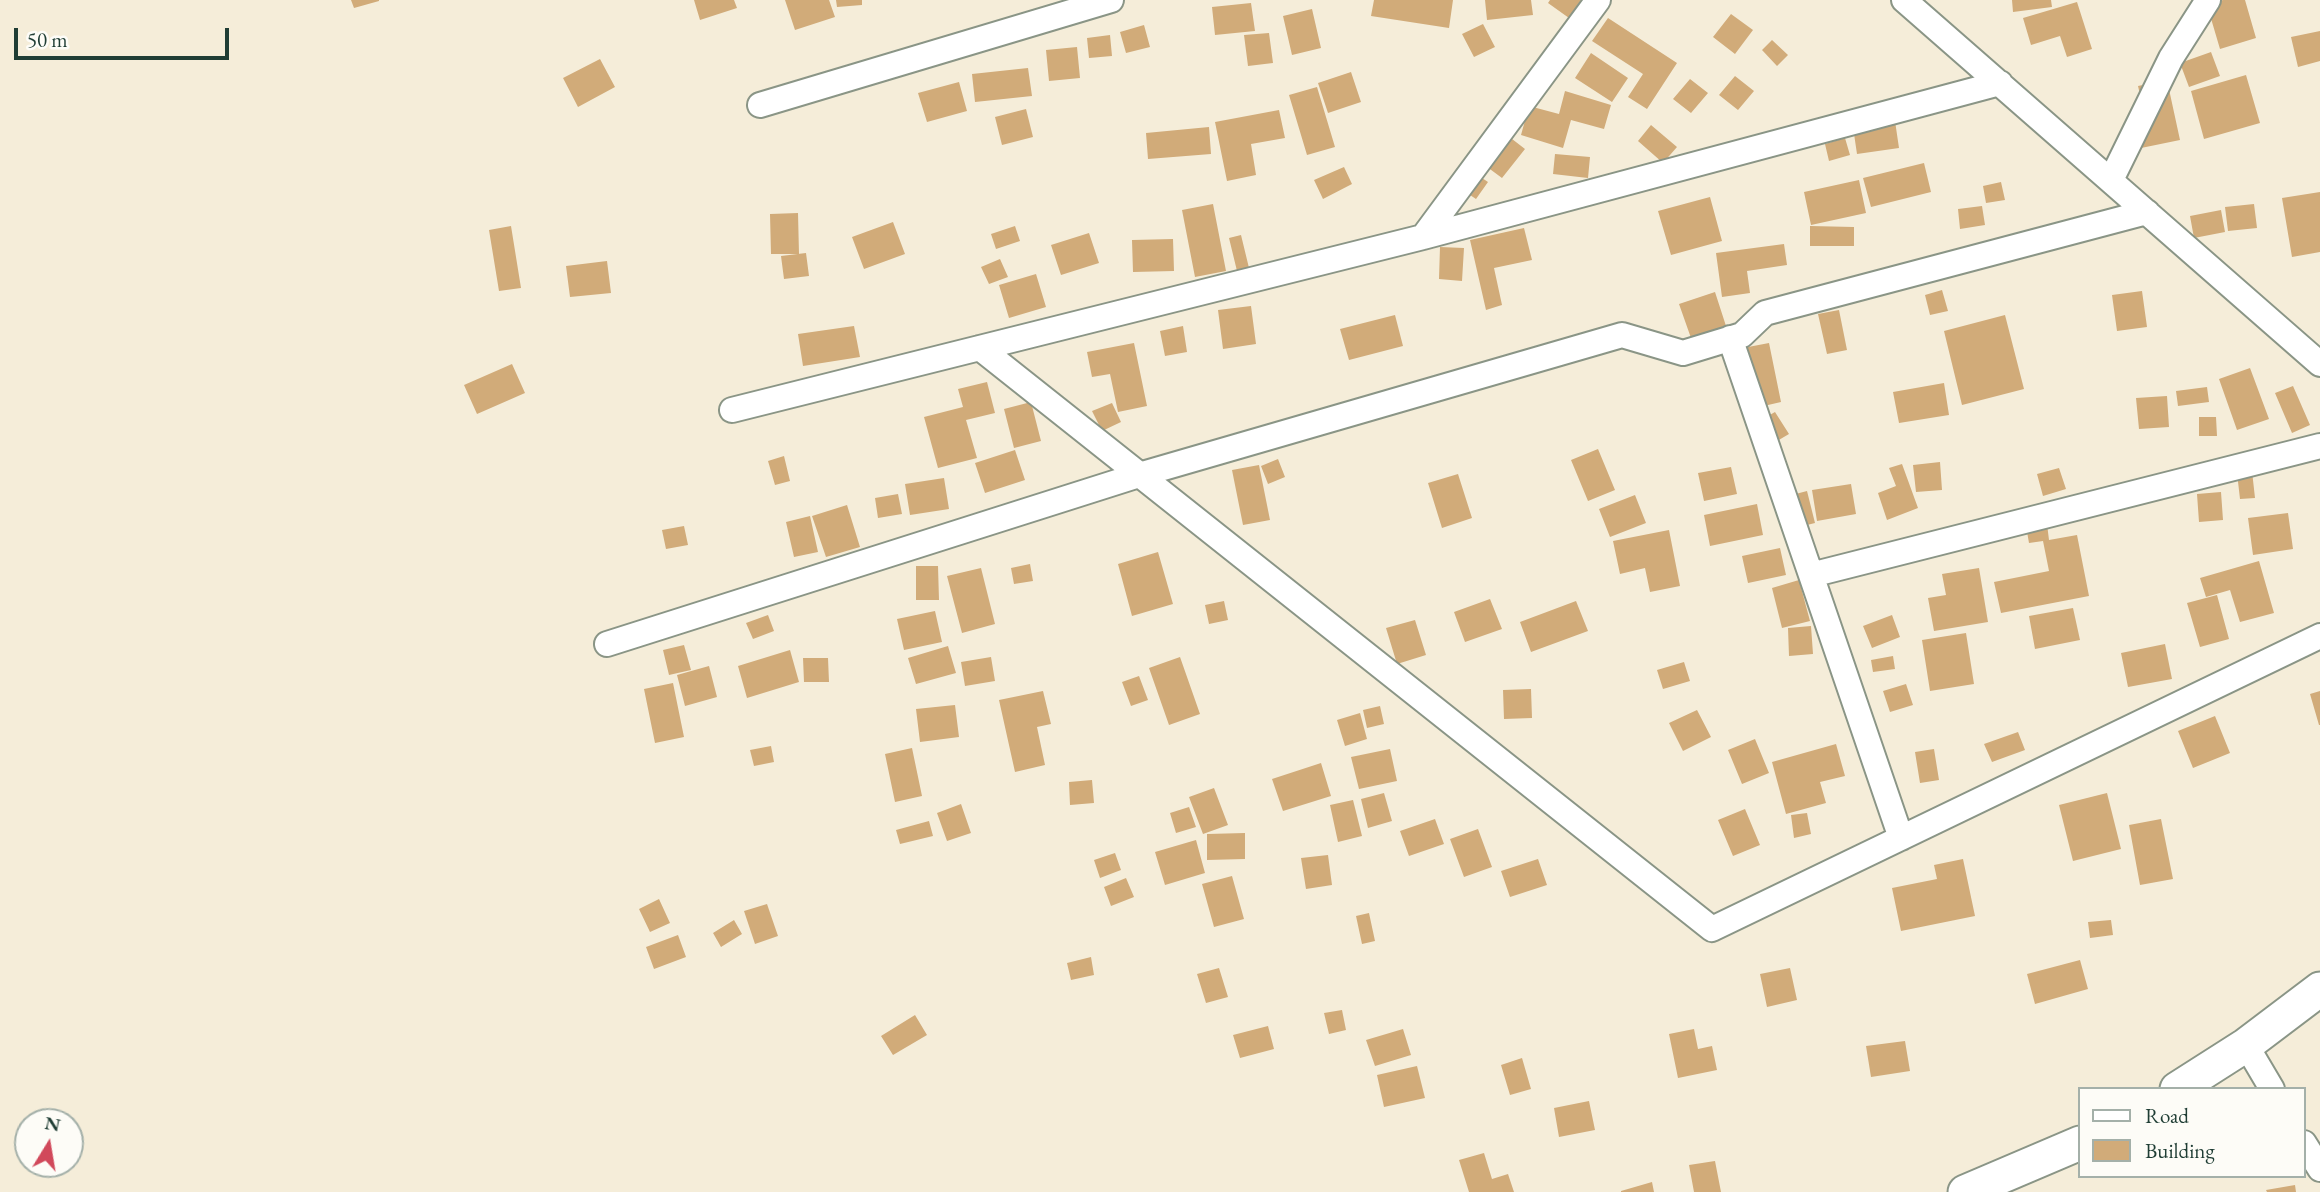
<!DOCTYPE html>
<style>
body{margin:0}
#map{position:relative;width:2320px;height:1192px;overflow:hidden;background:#f5edd9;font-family:"EB Garamond",serif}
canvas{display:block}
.legend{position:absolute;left:2078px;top:1087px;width:228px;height:91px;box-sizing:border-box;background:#fdfcf7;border:2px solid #a4b0a9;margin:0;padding:9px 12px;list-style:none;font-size:21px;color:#1f3d34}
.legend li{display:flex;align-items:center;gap:14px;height:35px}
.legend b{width:35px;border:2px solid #a4b0a9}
.north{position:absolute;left:14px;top:1108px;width:70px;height:70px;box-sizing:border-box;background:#fdfcf7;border:2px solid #a4b0a9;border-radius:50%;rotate:11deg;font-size:19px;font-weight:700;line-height:28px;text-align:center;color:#1f3d34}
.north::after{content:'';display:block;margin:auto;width:24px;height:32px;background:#d1495b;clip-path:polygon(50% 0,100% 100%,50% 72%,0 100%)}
.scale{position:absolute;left:14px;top:28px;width:215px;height:32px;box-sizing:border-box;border:4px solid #1f3d34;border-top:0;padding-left:9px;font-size:21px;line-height:24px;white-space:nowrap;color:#1f3d34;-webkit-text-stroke:5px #fdfcf7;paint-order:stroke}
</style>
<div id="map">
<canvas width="2320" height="1192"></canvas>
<ul class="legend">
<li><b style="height:9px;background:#fff"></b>Road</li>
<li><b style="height:19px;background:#d1ab79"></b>Building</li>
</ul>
<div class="north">N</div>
<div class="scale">50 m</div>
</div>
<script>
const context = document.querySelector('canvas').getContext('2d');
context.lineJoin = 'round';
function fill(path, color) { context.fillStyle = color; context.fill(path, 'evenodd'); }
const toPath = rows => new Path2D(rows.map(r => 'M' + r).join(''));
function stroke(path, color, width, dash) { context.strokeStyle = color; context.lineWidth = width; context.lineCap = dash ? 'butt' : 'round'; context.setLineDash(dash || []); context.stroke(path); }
fill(toPath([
 [351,0,379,0,379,1,354,8],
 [694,0,734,0,737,8,700,20],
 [785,0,829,0,835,17,795,30],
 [836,0,862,0,862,5,837,7],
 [1374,0,1453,0,1449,28,1371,16],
 [1485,0,1531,0,1533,15,1487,20],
 [1550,0,1581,0,1569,18,1548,3],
 [2012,0,2051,0,2052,7,2013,12],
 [2223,0,2245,0,2256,38,2220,49,2207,5],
 [2077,2,2092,49,2067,57,2060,36,2031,45,2023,18],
 [1251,3,1255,31,1215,35,1212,7],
 [1312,9,1321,48,1292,55,1283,16],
 [1731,14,1753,30,1735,54,1713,37],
 [1608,18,1677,63,1647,109,1628,97,1643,74,1592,41],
 [1483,24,1495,47,1474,57,1462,34],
 [1144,25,1150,47,1126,53,1120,32],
 [2320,31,2320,61,2298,67,2291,37],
 [1269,33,1273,63,1248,66,1244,35],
 [1110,35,1112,56,1089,58,1087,38],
 [1772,40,1788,55,1777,66,1762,50],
 [1077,47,1080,78,1049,81,1046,50],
 [2211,52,2220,76,2189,87,2180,63],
 [1591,53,1628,78,1612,102,1575,78],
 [600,59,615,87,578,107,563,78],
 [1028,68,1032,96,975,102,972,74],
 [1351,72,1361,102,1328,113,1318,83],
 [2246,75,2260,123,2204,139,2191,91],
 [1735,76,1754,91,1738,110,1719,95],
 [1690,79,1708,93,1691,113,1673,99],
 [2167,80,2180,140,2141,148,2135,122,2146,120,2138,86],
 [959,82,967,111,927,122,918,93],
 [1317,87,1335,147,1307,155,1289,95],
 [1565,91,1611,105,1604,129,1571,120,1563,148,1521,135,1529,106,1559,114],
 [1026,109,1033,137,1002,145,995,117],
 [1279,110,1285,138,1251,144,1256,175,1227,181,1215,122],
 [1895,121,1899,148,1857,154,1853,127],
 [1651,125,1677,147,1663,163,1638,141],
 [1209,127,1211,154,1148,159,1146,133],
 [1503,132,1525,149,1502,178,1479,161],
 [1845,138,1850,155,1829,161,1825,144],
 [1555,154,1590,157,1588,178,1553,174],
 [1924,163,1931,192,1871,207,1863,178],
 [1344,167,1352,184,1323,199,1314,180],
 [1470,170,1488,182,1476,199,1458,187],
 [1859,180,1866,213,1811,225,1804,192],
 [2001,182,2005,200,1986,203,1983,186],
 [2320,192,2320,252,2292,257,2282,198],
 [1710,197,1722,241,1671,255,1658,211],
 [1213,204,1226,271,1195,277,1182,210],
 [2254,204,2257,228,2228,231,2225,207],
 [1982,206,1985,225,1960,229,1958,209],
 [2221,210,2225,232,2194,238,2190,216],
 [798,213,799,254,771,254,770,214],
 [893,222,905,254,864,269,852,237],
 [511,226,521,288,499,291,489,230],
 [1015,226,1020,241,996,249,991,234],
 [1810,226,1854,227,1854,246,1810,246],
 [1524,228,1532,260,1494,268,1502,305,1486,310,1470,240],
 [1089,233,1099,263,1061,275,1051,245],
 [1241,235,1249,268,1237,271,1229,238],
 [1173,239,1174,271,1133,272,1132,240],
 [1784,244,1787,265,1747,271,1750,293,1722,297,1716,253],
 [1440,247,1464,248,1462,281,1439,279],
 [806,253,809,276,784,279,781,256],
 [1000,259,1008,277,989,284,981,267],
 [607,261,611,293,570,297,566,266],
 [1036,274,1046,307,1009,318,999,285],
 [1942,290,1948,311,1930,315,1925,295],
 [2142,291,2147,327,2117,331,2112,295],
 [1715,292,1726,326,1691,338,1679,304],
 [1251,306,1256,344,1223,349,1218,310],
 [1839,310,1847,350,1827,354,1818,314],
 [1395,315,1403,346,1349,360,1340,329],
 [2005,315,2024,389,1962,405,1944,331],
 [854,326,860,357,803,366,798,334],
 [1183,326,1187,352,1165,356,1160,331],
 [1134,343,1147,406,1118,412,1110,374,1092,377,1087,352],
 [1769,343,1781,402,1755,408,1743,348],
 [512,364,525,393,477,414,464,385],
 [2250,368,2269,419,2237,430,2219,379],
 [987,382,995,413,966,420,977,458,938,468,924,417,963,407,958,389],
 [1944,383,1949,415,1899,423,1893,392],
 [2293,386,2310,425,2292,433,2275,393],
 [2207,387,2209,402,2178,406,2176,391],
 [2167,396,2169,427,2139,429,2136,398],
 [1031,402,1041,441,1014,448,1004,409],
 [1112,403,1121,422,1102,431,1092,411],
 [1775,412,1789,434,1772,444,1759,421],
 [2199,417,2216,417,2217,436,2199,436],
 [1598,449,1615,490,1588,501,1571,460],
 [1015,450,1025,480,985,493,975,463],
 [784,456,790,481,775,485,768,461],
 [1278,459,1285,477,1268,484,1261,466],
 [1940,462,1942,490,1916,492,1913,465],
 [1902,464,1918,508,1887,520,1878,493,1896,486,1889,468],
 [1259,465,1270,520,1243,525,1232,470],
 [1731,467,1737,494,1704,501,1698,473],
 [2059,468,2066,489,2043,496,2037,474],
 [2252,471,2255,498,2240,499,2237,473],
 [1458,474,1472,518,1442,528,1428,483],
 [944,478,949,509,910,515,905,484],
 [1851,484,1856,514,1817,521,1812,490],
 [1807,491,1815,523,1795,528,1788,496],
 [2221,492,2223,520,2199,522,2197,494],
 [898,494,902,514,878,518,875,498],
 [1635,495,1646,523,1610,537,1599,509],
 [1757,504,1763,535,1710,546,1704,515],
 [847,505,860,547,826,557,812,516],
 [2288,513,2293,549,2253,555,2248,518],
 [810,516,818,552,794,557,786,522],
 [2047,524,2049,540,2077,535,2089,596,2001,613,1994,582,2049,571,2043,541,2029,543,2026,526],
 [684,526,688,545,666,549,662,530],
 [1669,530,1680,586,1650,592,1645,568,1620,574,1613,541],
 [1780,548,1786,575,1748,583,1742,556],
 [1158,552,1173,604,1132,616,1118,564],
 [2259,561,2274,613,2240,622,2230,590,2206,597,2200,578],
 [1030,564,1033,581,1014,584,1011,568],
 [916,566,938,566,939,600,916,600],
 [981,568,995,624,962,633,947,576],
 [1979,568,1988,622,1934,631,1928,598,1946,595,1942,574],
 [1799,580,1810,621,1782,628,1772,588],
 [2217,595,2229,639,2200,647,2187,603],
 [1490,599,1502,629,1465,642,1454,612],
 [1224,601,1228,620,1209,624,1205,605],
 [1576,601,1588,631,1531,652,1520,622],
 [2073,608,2080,640,2035,649,2029,616],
 [935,611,942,642,904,650,897,619],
 [768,615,774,631,753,639,746,623],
 [1892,615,1900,637,1872,648,1863,626],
 [1415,620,1426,655,1397,664,1386,628],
 [1811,626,1813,654,1789,656,1788,628],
 [1966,633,1974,684,1930,691,1922,640],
 [2165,644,2172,679,2128,687,2121,653],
 [684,645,691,670,669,675,663,650],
 [948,646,956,673,916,684,908,658],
 [790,650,799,682,747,698,738,666],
 [1893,656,1895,669,1873,672,1871,660],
 [991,657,995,681,965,686,961,662],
 [1180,657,1200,714,1169,725,1149,668],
 [803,658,828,658,829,682,804,682],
 [1684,662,1690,681,1663,689,1657,670],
 [709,666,717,697,685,706,677,675],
 [1139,676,1148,700,1131,706,1122,682],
 [673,683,684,737,655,743,644,689],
 [1906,684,1913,705,1890,712,1883,691],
 [1531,689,1532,718,1504,719,1503,690],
 [1043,691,1051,724,1037,727,1045,765,1015,772,999,700],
 [2320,691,2320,725,2319,725,2310,694],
 [955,705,959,737,920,742,916,709],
 [1380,706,1384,724,1367,728,1363,710],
 [1697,710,1711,737,1683,751,1669,723],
 [1360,713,1367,739,1345,746,1337,720],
 [2215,716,2230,753,2193,768,2178,731],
 [2018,732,2025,750,1992,762,1984,744],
 [1755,739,1769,773,1742,784,1728,750],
 [1836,744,1845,776,1820,782,1826,803,1786,814,1772,762],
 [771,746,774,762,754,766,750,750],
 [912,748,922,796,895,802,885,754],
 [1390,749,1397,781,1359,789,1351,757],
 [1934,749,1939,780,1920,783,1915,752],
 [1321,763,1331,796,1283,811,1272,779],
 [1092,780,1094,803,1070,805,1069,782],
 [1214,788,1228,825,1203,834,1189,797],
 [1384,793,1392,821,1368,828,1361,799],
 [2107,793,2121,849,2073,861,2059,805],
 [1353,800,1362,836,1338,842,1330,805],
 [961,804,971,833,947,841,937,813],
 [1189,807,1196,827,1176,833,1170,813],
 [1745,809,1760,845,1733,856,1718,820],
 [1807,813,1811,834,1794,838,1791,815],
 [1435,819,1444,844,1409,856,1400,831],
 [2161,819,2173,879,2140,885,2129,825],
 [929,821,933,836,900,844,896,830],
 [1478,829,1492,867,1464,877,1450,839],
 [1245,833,1245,859,1207,860,1207,834],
 [1196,840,1205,873,1165,885,1155,852],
 [1115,853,1121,870,1100,878,1094,860],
 [1328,855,1332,885,1306,889,1301,858],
 [1538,859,1547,885,1510,897,1501,871],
 [1963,859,1975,916,1901,931,1892,888,1937,879,1934,865],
 [1232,876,1244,919,1214,927,1202,884],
 [1126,878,1134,897,1111,906,1104,887],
 [659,899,670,923,650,932,639,909],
 [767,904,778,936,755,944,744,911],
 [1369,913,1375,941,1362,944,1356,916],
 [734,920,742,934,721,947,713,933],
 [2111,920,2113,935,2090,938,2088,922],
 [678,935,686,957,654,969,646,947],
 [1091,957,1094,975,1071,980,1067,963],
 [2080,960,2088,989,2035,1004,2027,974],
 [1219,968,1228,997,1206,1003,1197,974],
 [1790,968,1797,1000,1767,1007,1760,974],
 [1342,1010,1346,1030,1329,1034,1324,1013],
 [915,1015,927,1035,893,1055,881,1036],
 [1268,1026,1274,1049,1240,1058,1233,1035],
 [1403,1029,1411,1055,1375,1066,1366,1040],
 [1694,1029,1698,1049,1712,1046,1717,1070,1678,1078,1669,1034],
 [1905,1041,1910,1071,1871,1077,1866,1046],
 [1522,1058,1531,1089,1510,1095,1501,1065],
 [1417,1066,1425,1098,1384,1107,1377,1075],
 [1589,1101,1595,1130,1559,1137,1554,1108],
 [1484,1153,1492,1179,1508,1174,1514,1192,1469,1192,1459,1160],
 [1715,1161,1721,1192,1694,1192,1689,1165],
 [1652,1182,1654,1192,1621,1192,1621,1191],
 [2295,1185,2296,1192,2267,1192,2266,1190]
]), '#d1ab79');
const street = toPath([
 [1904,0,2320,364],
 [760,105,1111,0],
 [2111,180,2171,58,2208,0],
 [1423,237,1598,0],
 [1730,338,1901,838],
 [980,348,1712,929,2320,636],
 [732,410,1423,237,2000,83],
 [1811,575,2320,446],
 [607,644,1139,475,1622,335,1683,353,1742,335,1765,313,2147,212],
 [2246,1045,2272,1089],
 [2304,1143,2320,1169]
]);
const secondary = toPath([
 [2177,1089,2246,1045,2320,989],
 [1965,1192,2080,1143]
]);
stroke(street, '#8a9586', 28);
stroke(secondary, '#8a9586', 37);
stroke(street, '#fff', 24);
stroke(secondary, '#fff', 33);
</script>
